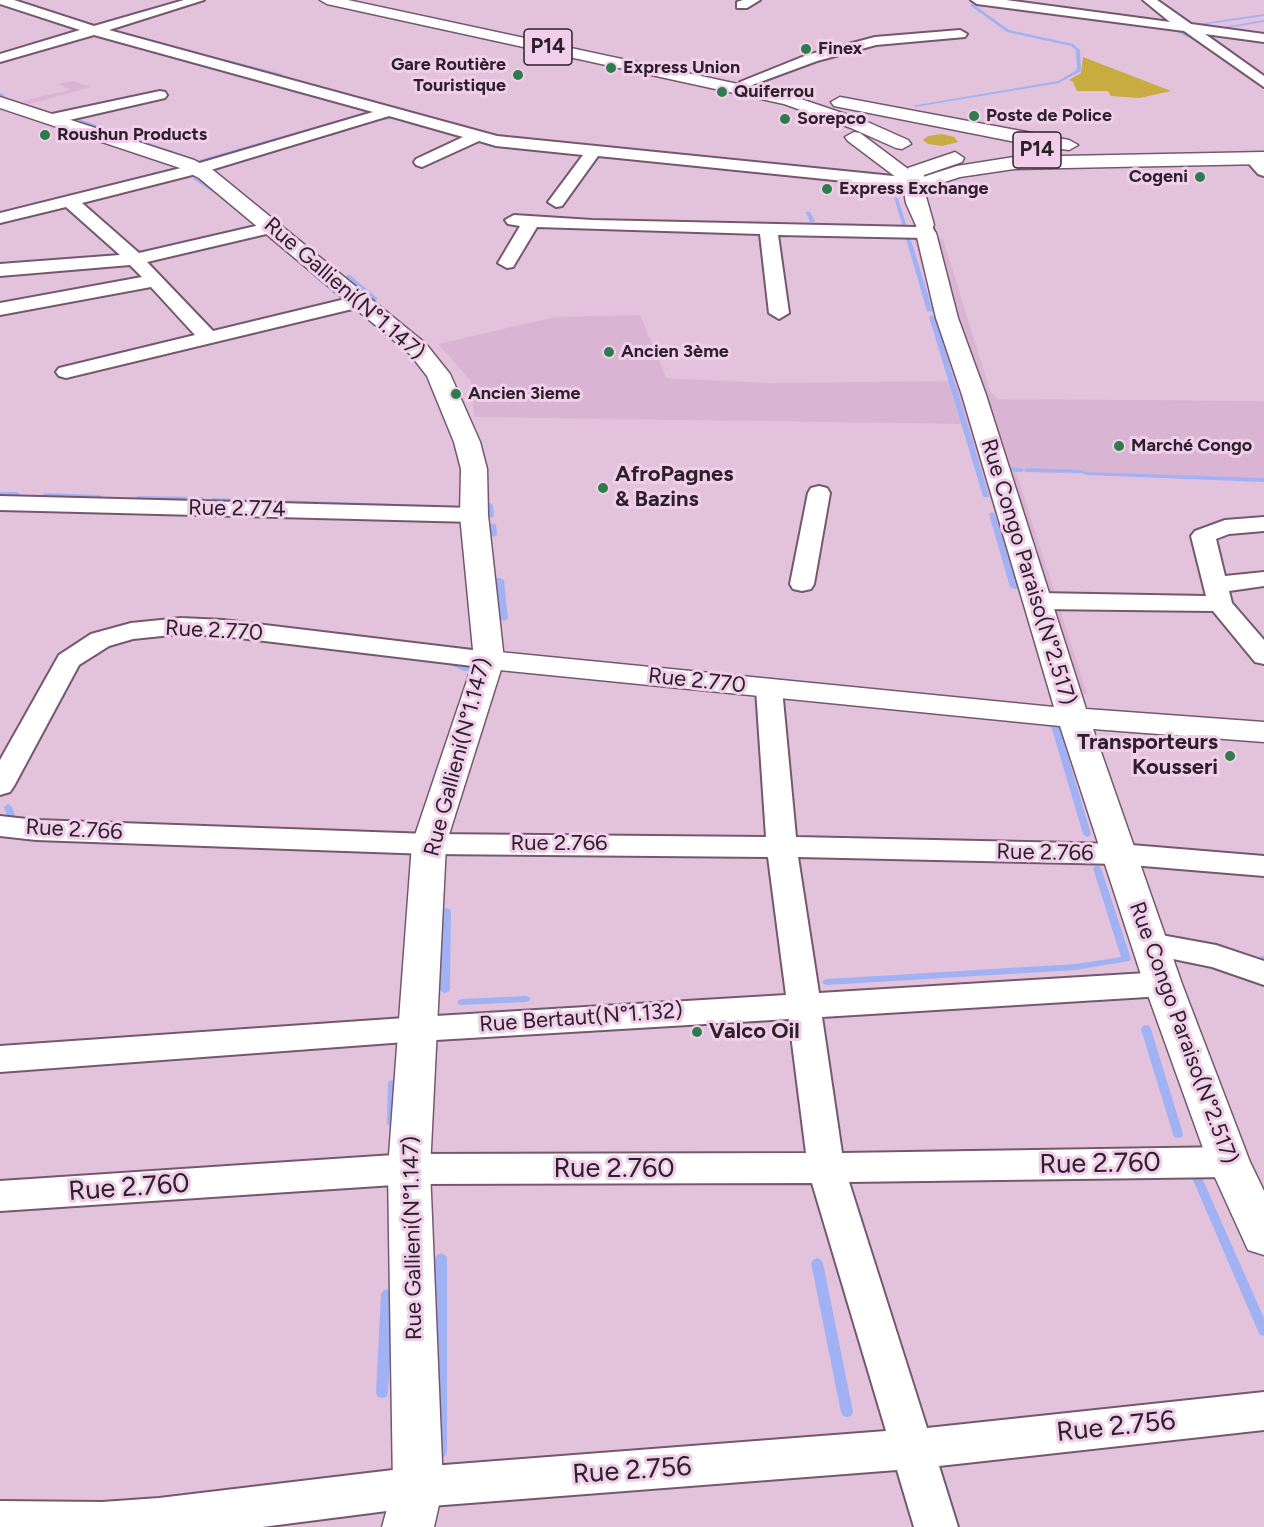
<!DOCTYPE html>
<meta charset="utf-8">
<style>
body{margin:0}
canvas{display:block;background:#e3c2dc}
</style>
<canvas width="1264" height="1527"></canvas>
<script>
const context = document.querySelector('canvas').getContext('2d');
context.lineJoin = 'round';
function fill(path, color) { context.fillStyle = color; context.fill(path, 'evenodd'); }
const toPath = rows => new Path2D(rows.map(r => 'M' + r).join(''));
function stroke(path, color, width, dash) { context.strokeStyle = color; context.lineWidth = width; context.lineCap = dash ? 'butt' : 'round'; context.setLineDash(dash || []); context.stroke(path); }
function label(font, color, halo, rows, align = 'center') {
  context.font = font + ' Figtree,sans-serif'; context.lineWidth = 6; context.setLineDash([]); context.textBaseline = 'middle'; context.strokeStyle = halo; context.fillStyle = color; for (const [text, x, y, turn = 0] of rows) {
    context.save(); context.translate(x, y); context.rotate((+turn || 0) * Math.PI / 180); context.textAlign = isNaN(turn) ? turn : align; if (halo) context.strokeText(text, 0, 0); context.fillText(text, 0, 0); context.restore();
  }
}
fill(toPath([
 [72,81,91,87,29,104,22,101,71,90,59,84],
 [914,239,943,239,990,391,998,399,1264,401,1264,478,1016,472,1087,694,1054,692,966,424,474,417,471,381,438,344,555,317,640,315,666,377,663,378,771,383,954,381]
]), '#dab4d3');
fill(toPath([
 [1083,57,1171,91,1140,98,1111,96,1108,91,1077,91,1073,82,1069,80,1081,73],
 [942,134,954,137,958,142,942,146,928,144,923,140,928,136]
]), '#c8ab41');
fill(toPath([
 [971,4,973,4,1009,30,1073,44,1080,50,1081,71,1059,83,915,107,915,105,917,105,1058,81,1077,70,1076,50,1071,46,1007,32,971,6,971,4],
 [1264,14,1264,16,1193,26,1191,25,1264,14],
 [1264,20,1264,22,1220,29,1218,28,1264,20],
 [1150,26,1177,29,1192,37,1189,38,1175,31,1149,28,1150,26],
 [1204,33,1206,33,1234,52,1231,53,1204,35,1204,33],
 [188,50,282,74,283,75,281,76,187,52,188,50],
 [0,93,4,94,4,96,0,96,0,93],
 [363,113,367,114,199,163,66,117,70,116,199,160,363,113],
 [398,116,400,116,400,118,377,121,375,120,398,116],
 [360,124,364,125,331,136,327,135,360,124],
 [193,177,197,177,223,195,219,196,193,179,193,177],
 [106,186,108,187,108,188,40,204,38,203,106,186],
 [894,197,898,198,933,311,932,312,927,311,894,197],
 [806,212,810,212,815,221,814,222,810,222,806,213,806,212],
 [313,274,317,274,342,295,342,297,338,297,313,276,313,274],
 [346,275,350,275,377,298,377,300,373,300,346,277,346,275],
 [932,315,935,317,989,496,988,497,984,497,983,496,929,317,932,315],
 [1000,467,1021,468,1024,470,1027,468,1081,470,1084,472,1264,478,1264,482,1086,475,1083,473,1027,472,1024,470,1021,472,998,470,998,468,1000,467],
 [0,492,17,492,20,494,17,496,0,496,0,492],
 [45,493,99,495,102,497,99,499,43,496,42,495,45,493],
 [138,496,202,497,205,499,202,501,136,499,135,498,138,496],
 [213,498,424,505,427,507,424,509,211,501,211,499,213,498],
 [490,503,493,505,494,516,491,518,488,516,487,505,490,503],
 [992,512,995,514,1018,587,1017,589,1014,589,1010,587,989,514,992,512],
 [493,523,496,525,497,535,494,537,491,535,490,525,493,523],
 [497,578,500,578,504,580,508,619,504,621,500,619,496,580,497,578],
 [448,660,454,660,471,669,470,671,464,671,448,664,447,662,448,660],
 [1052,724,1055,724,1059,726,1091,834,1090,836,1087,837,1083,834,1051,726,1052,724],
 [8,804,12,807,15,816,23,821,24,823,23,825,17,825,8,819,4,807,8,804],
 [1097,865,1101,868,1131,959,1129,961,1076,970,827,985,824,984,822,982,824,980,827,979,1076,964,1121,957,1093,868,1097,865],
 [446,908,449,909,451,911,450,990,448,992,445,993,442,992,440,990,441,911,443,909,446,908],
 [1262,956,1264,956,1264,963,1259,961,1257,959,1259,957,1262,956],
 [526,996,529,997,531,999,529,1001,526,1002,462,1005,459,1004,457,1002,459,1000,462,999,526,996],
 [1146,1025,1149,1026,1151,1029,1183,1134,1182,1137,1178,1138,1174,1137,1173,1134,1141,1029,1143,1026,1146,1025],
 [393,1080,397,1081,398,1084,397,1122,396,1125,392,1126,388,1125,387,1122,388,1084,389,1081,393,1080],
 [1198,1176,1202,1177,1203,1180,1264,1318,1264,1336,1260,1335,1258,1331,1193,1180,1194,1177,1198,1176],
 [441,1253,445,1255,447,1258,447,1452,445,1456,441,1458,437,1456,435,1452,435,1258,437,1255,441,1253],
 [817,1258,821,1260,823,1263,853,1412,851,1416,847,1417,843,1416,841,1412,811,1263,813,1260,817,1258],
 [387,1289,391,1291,393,1294,388,1393,386,1397,382,1398,378,1397,376,1393,381,1294,383,1291,387,1289]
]), '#a1b2f4');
const minor = toPath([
 [0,0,14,0,94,26,184,0,204,0,109,30,497,136,913,178,921,183,913,188,598,156,562,206,556,207,548,202,583,155,496,146,479,141,422,167,416,165,414,162,416,159,463,137,389,116,204,172,82,203,139,253,273,222,279,223,282,227,279,231,147,262,213,331,362,295,372,301,369,305,66,378,59,376,56,372,59,368,195,335,151,287,0,315,0,303,142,277,130,265,0,276,0,264,120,255,66,207,0,223,0,213,193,165,373,112,94,35,0,62,0,54,80,30,0,4,0,0],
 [743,0,760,0,747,8,737,8,737,2,743,0],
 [971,0,1006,0,1170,22,1143,0,1157,0,1191,24,1264,34,1264,42,1205,34,1264,76,1264,87,1184,31,977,4,971,0],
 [960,30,967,34,965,37,876,45,817,61,752,85,747,86,740,82,807,55,875,37,960,30],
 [160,91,165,92,167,95,165,98,52,124,44,119,52,114,160,91],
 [1252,153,1264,161,1264,176,1258,174,1244,158,1252,153],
 [514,215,592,220,916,227,918,221,924,220,930,221,935,233,926,238,778,235,789,313,779,319,769,313,760,234,537,227,513,267,507,268,498,263,520,226,508,224,505,220,514,215],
 [819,486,827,488,830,493,814,584,811,589,802,591,793,589,790,584,808,493,811,488,819,486],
 [0,496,474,508,482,510,486,515,482,520,474,522,0,510,0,496],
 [1264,517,1264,531,1229,534,1216,539,1225,576,1264,572,1264,586,1229,591,1232,603,1264,640,1264,664,1255,662,1213,611,1037,609,1028,606,1024,601,1028,596,1037,593,1206,596,1191,536,1195,531,1225,520,1264,517],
 [181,618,223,620,489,652,498,654,502,660,498,666,489,668,223,636,181,634,133,639,109,646,79,665,14,786,10,792,0,795,0,760,59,655,91,634,131,623,181,618],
 [769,681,779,683,782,689,796,837,1119,844,1264,856,1264,876,1119,864,798,857,819,993,1163,972,1175,976,1180,984,1175,992,1163,996,822,1017,842,1153,1229,1147,1242,1152,1247,1162,1242,1172,1229,1177,849,1182,927,1428,1264,1392,1264,1430,939,1466,958,1527,914,1527,897,1470,418,1507,262,1527,0,1527,0,1501,102,1502,159,1498,418,1467,886,1431,812,1183,409,1184,0,1211,0,1181,409,1154,806,1153,789,1019,419,1041,0,1072,0,1046,419,1017,786,995,768,857,429,854,36,840,0,836,0,816,36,820,429,834,766,837,756,689,759,683,769,681],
 [1150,933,1216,945,1264,961,1264,985,1212,967,1139,952,1134,944,1139,936,1150,933]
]);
const tertiary = toPath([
 [955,152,964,158,962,162,924,175,923,186,934,225,932,228,936,233,958,318,986,395,1086,709,1264,722,1264,742,1093,729,1182,984,1250,1162,1264,1191,1264,1255,1248,1250,1208,1162,1144,984,1060,726,489,669,478,666,474,660,478,654,489,651,1054,707,962,395,936,318,916,233,918,230,906,203,903,186,908,168,955,152]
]);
const secondary = toPath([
 [0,97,194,160,213,170,426,344,450,374,480,442,487,469,488,515,504,660,446,844,430,1169,443,1487,434,1527,382,1527,393,1487,388,1169,412,844,474,660,460,515,461,469,454,442,427,376,410,354,199,178,180,168,0,108,0,97]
]);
const primary = toPath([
 [320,0,348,0,789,95,863,120,908,140,911,144,902,149,896,148,851,128,784,104,327,4,320,0],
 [840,97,1069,140,1078,145,1069,150,1031,145,834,106,831,102,840,97],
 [854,132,860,133,920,178,957,166,1014,157,1264,152,1264,164,1014,169,960,177,913,192,906,190,905,184,848,141,845,137,854,132]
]);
stroke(minor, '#755870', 4);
stroke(tertiary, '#755870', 3);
stroke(secondary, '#755870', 3);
stroke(primary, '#755870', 3);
fill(minor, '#fff');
fill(tertiary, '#fff');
fill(secondary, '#fff');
fill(primary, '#fff');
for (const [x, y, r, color] of [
 [806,49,6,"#2d7c4b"],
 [611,68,6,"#2d7c4b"],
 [518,75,6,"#2d7c4b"],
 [722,92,6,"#2d7c4b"],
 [974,116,6,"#2d7c4b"],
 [785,119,6,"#2d7c4b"],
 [45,135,6,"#2d7c4b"],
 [1200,177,6,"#2d7c4b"],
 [827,189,6,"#2d7c4b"],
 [609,352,6,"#2d7c4b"],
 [456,394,6,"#2d7c4b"],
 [1119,446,6,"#2d7c4b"],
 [603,488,6,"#2d7c4b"],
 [1230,756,6,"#2d7c4b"],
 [697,1032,6,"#2d7c4b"]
]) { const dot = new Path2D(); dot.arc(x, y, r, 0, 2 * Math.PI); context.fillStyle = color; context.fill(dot); stroke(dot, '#f1cfea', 2); }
label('bold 18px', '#2c202a', '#f1cfea', [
 ["Finex",818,49],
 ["Gare Routière",506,65,"right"],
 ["Touristique",506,86,"right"],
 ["Express Union",623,68],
 ["Quiferrou",734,92],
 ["Poste de Police",986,116],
 ["Sorepco",797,119],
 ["Roushun Products",57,135],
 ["Cogeni",1188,177,"right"],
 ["Express Exchange",839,189],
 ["Ancien 3ème",621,352],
 ["Ancien 3ieme",468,394],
 ["Marché Congo",1131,446]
], 'left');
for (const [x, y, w] of [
 [548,47,48],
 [1037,150,48]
]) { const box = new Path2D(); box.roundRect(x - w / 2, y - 18, w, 36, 4.5); context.fillStyle = '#f1cfea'; context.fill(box); stroke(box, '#2c202a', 1.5); }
label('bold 21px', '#2c202a', null, [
 ["P14",548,47],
 ["P14",1037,150]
]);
label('22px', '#2c202a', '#f1cfea', [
 ["Rue Gallieni(N°1.147)",344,289,41],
 ["Rue 2.774",237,509,1],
 ["Rue Congo Paraiso(N°2.517)",1028,572,73],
 ["Rue 2.770",214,631,3],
 ["Rue 2.770",697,681,6],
 ["Rue Gallieni(N°1.147)",458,757,-75],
 ["Rue 2.766",74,830,3],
 ["Rue 2.766",559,844],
 ["Rue 2.766",1045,853,1],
 ["Rue Bertaut(N°1.132)",581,1018,-4],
 ["Rue Congo Paraiso(N°2.517)",1183,1033,70],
 ["Rue Gallieni(N°1.147)",413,1238,-91]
]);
label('bold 22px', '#2c202a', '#f1cfea', [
 ["AfroPagnes",615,475],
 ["& Bazins",615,500],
 ["Transporteurs",1218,743,"right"],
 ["Kousseri",1218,768,"right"],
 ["Valco Oil",709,1032]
], 'left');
label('27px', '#2c202a', '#f1cfea', [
 ["Rue 2.760",1100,1164,-1],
 ["Rue 2.760",614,1169],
 ["Rue 2.760",129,1188,-4],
 ["Rue 2.756",1116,1427,-6],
 ["Rue 2.756",632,1471,-4]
]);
</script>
